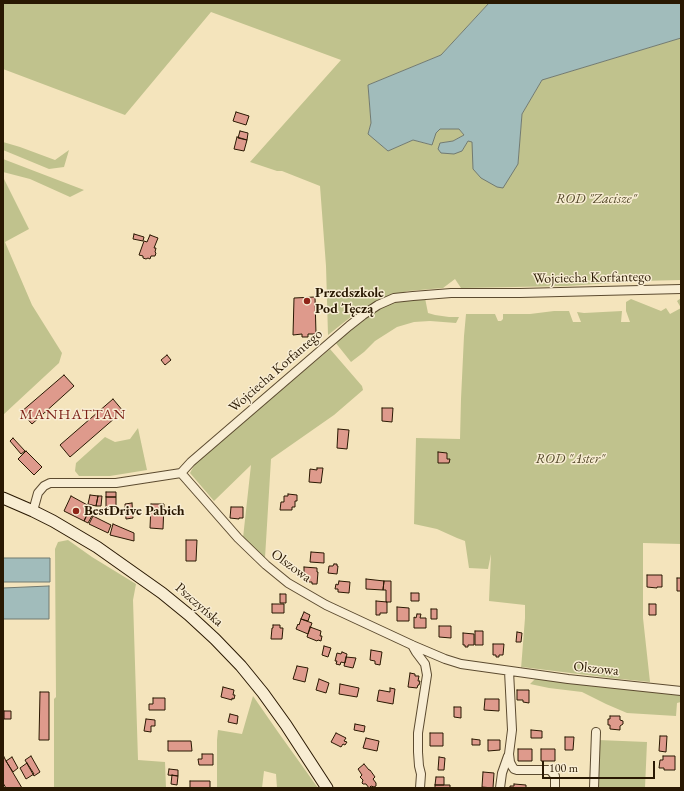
<!DOCTYPE html>
<meta charset="utf-8">
<style>
body{margin:0}
#map{position:relative;width:684px;height:791px;overflow:hidden;background:#f4e4bc;font-family:"EB Garamond",serif}
canvas{display:block}
.frame{position:absolute;inset:0;border:4px solid #291802;pointer-events:none}
.scale{position:absolute;left:542px;top:761px;width:113px;height:18px;box-sizing:border-box;border:2px solid #291802;border-top:0;padding-left:5px;font-size:12px;line-height:14px;white-space:nowrap;color:#291802;-webkit-text-stroke:3px #f8edd3;paint-order:stroke}
</style>
<div id="map">
<canvas width="684" height="791"></canvas>
<div class="frame"></div>
<div class="scale">100 m</div>
</div>
<script>
const context = document.querySelector('canvas').getContext('2d');
context.lineJoin = 'round';
function fill(path, color) { context.fillStyle = color; context.fill(path, 'evenodd'); }
const toPath = rows => new Path2D(rows.map(r => 'M' + r).join(''));
function stroke(path, color, width, dash) { context.strokeStyle = color; context.lineWidth = width; context.lineCap = dash ? 'butt' : 'round'; context.setLineDash(dash || []); context.stroke(path); }
function label(font, color, halo, rows, align = 'center') {
  context.font = font + ' "EB Garamond",serif'; context.lineWidth = 3; context.setLineDash([]); context.textBaseline = 'middle'; context.strokeStyle = halo; context.fillStyle = color; for (const [text, x, y, turn = 0] of rows) {
    context.save(); context.translate(x, y); context.rotate((+turn || 0) * Math.PI / 180); context.textAlign = isNaN(turn) ? turn : align; if (halo) context.strokeText(text, 0, 0); context.fillText(text, 0, 0); context.restore();
  }
}
fill(toPath([
 [3,3,489,3,441,55,368,85,371,123,368,133,388,151,413,140,431,145,436,133,440,129,459,129,464,135,453,141,440,143,462,151,468,141,472,142,518,164,522,114,542,80,681,38,681,280,640,281,567,286,461,288,455,279,443,288,408,291,387,297,376,302,357,312,328,335,326,266,320,186,282,171,277,171,250,162,341,60,211,12,125,115,3,69],
 [3,142,20,147,55,160,69,150,64,167,49,169,3,150],
 [3,159,84,190,70,197,30,179,3,172],
 [3,177,29,229,5,242,32,305,62,353,59,363,3,415],
 [425,298,428,313,435,315,449,317,459,317,456,323,430,321,414,322,397,327,375,341,364,352,351,362,335,342,365,318,392,302],
 [681,298,681,544,643,543,643,618,650,682,611,678,522,667,521,669,525,618,525,605,489,601,491,554,488,569,469,568,465,541,457,538,437,529,414,524,416,438,460,439,461,399,464,336,466,314,495,314,498,321,501,321,503,319,503,314,530,314,554,311,569,311,573,322,581,322,577,312,584,313,622,311,621,322,630,322,626,311,626,302,631,299,661,311,666,308,670,314,681,308,677,301],
 [330,349,362,386,363,390,334,415,271,459,265,558,243,538,251,465,214,501,190,473,196,462],
 [138,428,147,470,110,476,79,476,75,471,76,463,105,437,115,442,130,439],
 [68,540,92,557,136,584,133,600,138,760,165,762,166,788,54,788,54,699,56,697,55,549,58,542],
 [535,679,681,693,681,702,677,703,676,716,627,713,606,704,582,692,549,688,530,684],
 [253,696,278,732,318,788,277,788,276,774,264,771,262,788,217,788,217,740,218,730,242,734],
 [598,740,647,742,645,788,597,788]
]), '#c0c28d');
const water = toPath([
 [489,3,681,3,681,38,542,80,522,114,518,164,503,188,497,187,481,178,473,169,472,142,468,141,462,151,454,154,441,153,438,149,440,143,453,141,464,135,459,129,440,129,436,133,432,145,413,140,388,151,368,134,371,123,368,85,441,55,489,3],
 [3,558,50,558,50,582,3,582,3,558],
 [49,586,49,619,3,619,3,588,49,586]
]);
fill(water, '#a1bcbb');
stroke(water, '#717a71', 1);
const building = toPath([
 [236,112,249,116,246,125,233,121,236,112],
 [240,131,248,133,247,140,238,138,240,131],
 [237,137,247,140,244,151,234,149,237,137],
 [134,234,144,237,143,241,133,239,134,234],
 [150,235,158,238,154,248,156,248,155,252,156,253,155,256,151,256,150,259,148,258,146,259,143,258,143,256,139,255,144,241,147,242,150,235],
 [315,297,316,334,308,334,308,337,302,337,302,334,293,335,294,298,315,297],
 [167,355,171,360,165,365,161,360,167,355],
 [64,375,74,386,32,424,21,412,64,375],
 [113,399,123,411,70,457,60,445,113,399],
 [382,408,393,408,392,422,382,421,382,408],
 [338,429,349,430,347,449,337,448,338,429],
 [13,438,25,451,21,454,10,441,13,438],
 [26,451,42,467,34,475,18,459,26,451],
 [438,452,447,453,447,459,450,459,449,463,438,463,438,452],
 [317,468,323,468,321,483,309,482,310,469,317,470,317,468],
 [106,492,116,492,116,497,106,497,106,492],
 [288,494,297,495,297,501,295,501,295,507,292,507,292,510,280,510,281,502,284,502,284,496,288,496,288,494],
 [90,495,98,496,96,506,88,504,90,495],
 [71,496,91,507,84,521,64,511,71,496],
 [98,496,102,496,101,506,96,506,98,496],
 [106,497,116,497,116,508,106,507,106,497],
 [132,503,133,518,126,519,125,504,132,503],
 [151,504,164,504,163,529,150,528,151,504],
 [231,507,243,507,243,518,239,518,239,519,230,518,231,507],
 [88,512,93,514,88,523,84,521,88,512],
 [93,516,111,525,108,533,89,524,93,516],
 [113,524,134,533,134,541,110,535,113,524],
 [186,540,197,540,196,561,186,561,186,540],
 [311,552,324,553,324,563,310,562,311,552],
 [334,564,337,564,337,566,338,566,337,574,328,573,329,566,333,566,334,564],
 [304,567,317,568,317,572,318,572,317,584,312,584,312,582,305,582,305,573,304,573,304,567],
 [647,575,662,575,662,587,657,587,657,588,647,587,647,575],
 [677,578,681,578,681,591,677,591,677,578],
 [366,579,384,581,383,590,366,589,366,579],
 [339,581,350,582,349,593,338,592,338,589,335,589,336,584,338,585,339,581],
 [384,581,391,581,391,602,386,602,386,590,383,590,384,581],
 [411,593,419,593,419,601,411,601,411,593],
 [280,594,286,594,286,603,280,603,280,594],
 [376,601,387,602,387,613,380,613,380,615,376,615,376,601],
 [272,604,284,604,284,613,272,613,272,604],
 [649,604,656,604,656,615,649,615,649,604],
 [397,607,409,608,409,621,397,621,397,607],
 [431,609,437,609,437,619,431,619,431,609],
 [304,612,310,615,308,621,301,619,304,612],
 [417,614,421,614,420,618,426,618,426,628,414,628,414,617,416,618,417,614],
 [301,619,312,623,308,634,296,629,298,624,299,625,301,619],
 [273,625,280,625,280,628,283,628,282,639,271,639,272,628,273,628,273,625],
 [439,626,451,626,451,638,439,637,439,626],
 [310,627,321,631,320,636,322,636,321,641,318,640,317,641,307,637,310,627],
 [475,631,483,631,483,645,475,645,475,631],
 [517,632,522,633,521,642,516,642,517,632],
 [463,633,474,634,474,645,468,645,468,647,465,647,465,645,463,645,463,633],
 [493,644,504,644,503,655,499,655,499,657,496,657,496,655,493,655,493,644],
 [324,646,331,648,328,657,322,655,324,646],
 [371,650,382,652,380,665,375,664,375,661,370,660,371,650],
 [342,652,347,654,345,663,341,662,340,665,336,664,337,661,335,661,337,653,341,654,342,652],
 [346,657,356,658,353,668,344,666,346,657],
 [297,666,308,668,305,682,293,679,297,666],
 [410,673,415,674,415,676,419,676,418,681,420,681,419,685,418,685,417,688,408,687,410,673],
 [319,679,329,683,326,693,316,690,319,679],
 [340,684,359,688,357,697,339,694,340,684],
 [223,687,234,690,233,695,235,695,234,699,232,698,232,700,221,697,223,687],
 [390,688,395,689,393,704,377,701,379,690,390,692,390,688],
 [517,690,529,690,529,703,523,702,523,700,517,700,517,690],
 [40,692,49,692,49,740,39,740,40,692],
 [153,698,165,698,165,710,149,710,149,704,153,704,153,698],
 [485,699,499,699,499,711,484,710,485,699],
 [454,707,461,707,461,718,454,717,454,707],
 [4,711,11,711,11,719,4,719,4,711],
 [230,714,238,716,237,724,228,722,230,714],
 [610,716,620,716,620,720,623,721,623,724,620,726,620,730,610,729,610,725,608,725,608,719,610,719,610,716],
 [146,719,155,720,155,726,151,726,151,732,144,731,146,719],
 [355,724,365,726,364,732,354,730,355,724],
 [531,730,542,731,542,738,531,738,531,730],
 [336,733,346,738,344,741,347,742,345,745,343,744,341,747,331,742,336,733],
 [430,733,443,733,443,746,430,746,430,733],
 [660,736,667,736,666,752,659,751,660,736],
 [565,737,574,737,573,750,565,750,565,737],
 [366,738,379,741,377,751,363,748,366,738],
 [472,739,480,740,480,745,472,745,472,739],
 [488,740,500,740,500,750,488,751,488,740],
 [168,741,191,741,192,751,168,751,168,741],
 [518,749,532,749,532,761,518,761,518,749],
 [541,749,555,749,555,761,541,761,541,749],
 [202,754,213,754,213,765,199,765,198,759,202,759,202,754],
 [31,756,40,772,34,776,25,760,31,756],
 [663,756,675,756,675,770,664,770,664,768,659,768,660,760,663,760,663,756],
 [4,757,6,761,22,788,6,788,3,783,3,758,4,757],
 [12,757,18,768,13,772,6,761,12,757],
 [439,757,445,758,444,770,438,770,439,757],
 [27,763,34,774,26,779,20,768,27,763],
 [364,764,369,770,370,770,375,777,373,779,376,783,376,786,374,787,371,786,369,788,366,784,363,784,362,783,363,780,360,777,362,775,358,769,364,764],
 [169,769,178,770,178,776,168,775,169,769],
 [483,772,494,773,493,788,482,787,483,772],
 [172,775,178,776,177,785,171,784,172,775],
 [436,777,444,777,444,785,435,785,436,777],
 [190,781,210,781,210,788,190,788,190,781],
 [514,784,526,785,526,788,510,788,510,786,514,786,514,784],
 [435,785,450,785,450,788,435,788,435,785]
]);
fill(building, '#de9a8c');
stroke(building, '#291802', 1);
const street = toPath([
 [181,473,238,538,266,565,288,583,326,605,412,645,445,659,461,664,568,679,681,691],
 [33,511,38,493,44,486,50,483,116,483,181,473,191,462,349,326,363,315,378,305,394,298,413,296,451,293,520,293,681,289],
 [412,645,416,652,425,664,427,675,418,733,418,752,419,766,421,774,420,788],
 [509,671,512,730,509,754,510,762,512,766,514,769,517,770,550,770,555,776,555,788],
 [500,788,502,773,508,756],
 [594,788,596,732]
]);
const secondary = toPath([
 [3,498,33,511,53,521,97,547,162,593,189,615,215,639,241,666,263,693,286,725,327,788]
]);
stroke(street, '#5c4b30', 10);
stroke(secondary, '#291802', 13);
stroke(street, '#f8edd3', 8);
stroke(secondary, '#f8edd3', 11);
for (const [x, y, r, color] of [
 [307,301,4,"#8f2418"],
 [76,511,4,"#8f2418"]
]) { const dot = new Path2D(); dot.arc(x, y, r, 0, 2 * Math.PI); context.fillStyle = color; context.fill(dot); stroke(dot, '#f8edd3', 1.5); }
label('italic 14px', '#564b2c', '#f8edd3', [
 ["ROD \"Zacisze\"",596,199],
 ["ROD \"Aster\"",570,459]
]);
label('14px', '#291802', '#f8edd3', [
 ["Wojciecha Korfantego",592,278,-1],
 ["Wojciecha Korfantego",276,371,-41],
 ["Olszowa",291,566,36],
 ["Pszczyńska",199,605,41],
 ["Olszowa",596,669,6]
]);
label('bold 14px', '#291802', '#f8edd3', [
 ["Przedszkole",315,293],
 ["Pod Tęczą",315,309],
 ["BestDrive Pabich",84,511]
], 'left');
context.letterSpacing = '1px';
label('15px', '#7a1f14', '#f8edd3', [
 ["MANHATTAN",73,415]
]);
context.letterSpacing = '0px';
</script>
